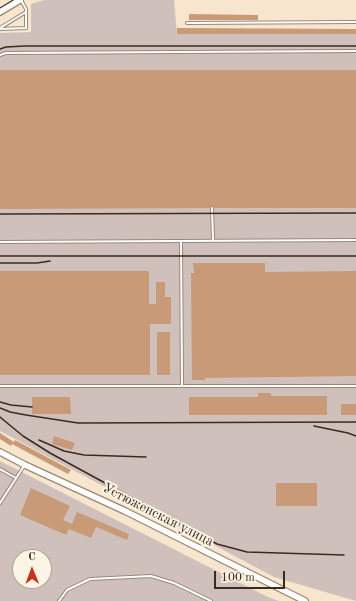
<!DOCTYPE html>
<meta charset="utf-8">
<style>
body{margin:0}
#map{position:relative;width:356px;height:601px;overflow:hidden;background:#f7e6cd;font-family:"Old Standard TT",serif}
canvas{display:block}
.north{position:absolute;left:12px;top:549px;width:40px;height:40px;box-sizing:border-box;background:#fcf5e5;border:1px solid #afa495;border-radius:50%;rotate:359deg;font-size:11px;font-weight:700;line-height:16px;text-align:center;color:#3b2a1e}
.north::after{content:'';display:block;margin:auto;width:14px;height:18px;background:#c8321e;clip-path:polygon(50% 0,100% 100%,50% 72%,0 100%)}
.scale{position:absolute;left:214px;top:571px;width:71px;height:18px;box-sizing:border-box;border:2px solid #3b2a1e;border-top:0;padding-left:5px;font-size:12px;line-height:14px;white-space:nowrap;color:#3b2a1e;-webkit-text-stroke:3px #fcf5e5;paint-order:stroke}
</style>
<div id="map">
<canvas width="356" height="601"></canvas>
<div class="north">С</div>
<div class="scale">100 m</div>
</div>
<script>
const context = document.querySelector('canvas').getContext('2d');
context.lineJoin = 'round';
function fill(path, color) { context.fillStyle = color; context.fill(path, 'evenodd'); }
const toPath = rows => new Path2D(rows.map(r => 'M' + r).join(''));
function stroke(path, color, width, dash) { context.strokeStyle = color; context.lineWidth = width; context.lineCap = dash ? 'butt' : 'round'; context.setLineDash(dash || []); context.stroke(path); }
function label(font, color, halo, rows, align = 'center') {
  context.font = font + ' "Old Standard TT",serif'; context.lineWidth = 4; context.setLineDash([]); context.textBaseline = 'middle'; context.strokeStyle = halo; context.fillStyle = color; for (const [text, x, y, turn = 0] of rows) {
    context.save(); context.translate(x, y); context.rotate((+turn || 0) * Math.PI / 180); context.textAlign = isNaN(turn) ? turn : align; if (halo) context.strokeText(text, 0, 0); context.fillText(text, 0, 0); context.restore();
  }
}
fill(toPath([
 [44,0,174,0,177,34,356,34,356,601,274,577,0,431,0,33,31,32,31,4],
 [0,461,268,597,279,601,0,601],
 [20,557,44,557,44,581,20,581]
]), '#d0c0bc');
fill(toPath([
 [189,14,258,15,258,20,189,20],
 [177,28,356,29,356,34,177,34],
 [0,70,356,70,356,208,215,208,212,206,210,208,0,209],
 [193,263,265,263,265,272,356,271,356,376,205,378,205,380,192,380,191,273,194,273],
 [0,271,149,271,149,304,156,304,156,282,165,282,165,297,171,297,171,324,150,324,150,375,0,375],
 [157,332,170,332,170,375,157,375],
 [258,393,271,393,271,396,327,396,327,415,189,415,189,397,258,397],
 [32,397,70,397,71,414,32,414],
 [341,404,356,404,356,415,341,415],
 [0,433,14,442,15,440,71,470,68,474,12,444,11,446,0,439],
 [54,436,75,443,72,450,52,444],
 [276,483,317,483,317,506,276,506],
 [31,488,70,506,63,520,72,524,77,512,129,534,127,540,96,527,91,538,69,529,66,535,20,515]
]), '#c89a77');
const lane = toPath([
 [187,23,356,22],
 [0,28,26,12],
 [0,29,26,28,26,9,21,0],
 [0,55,6,53,356,51],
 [212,208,213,240],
 [181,241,182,385],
 [0,242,356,240],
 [0,386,356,386],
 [0,469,16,478],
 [0,503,24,466],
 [59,601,67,590,90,579,151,576,174,583,211,601]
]);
const secondary = toPath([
 [0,12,20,0],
 [0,452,25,465,125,511,305,601]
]);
stroke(lane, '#998876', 4);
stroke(secondary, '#998876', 8);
stroke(lane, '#fff', 2);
stroke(secondary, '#fff', 5.5);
stroke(toPath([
 [0,8,13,0]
]), '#3b2a1e', 1);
stroke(toPath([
 [0,49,6,47,25,46,356,46],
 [0,214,356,213],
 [0,256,356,256],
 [0,263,37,263,50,261],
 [0,402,11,405,32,407],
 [0,408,10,412,26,415,78,423,356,422],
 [0,417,23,436,50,453,217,544,247,552,344,555],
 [314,426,348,433,356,436],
 [39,440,64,451,84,455,146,457]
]), '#3b2a1e', 1.5);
label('14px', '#3b2a1e', '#fcf5e5', [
 ["Устюженская улица",158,515,27]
]);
</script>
